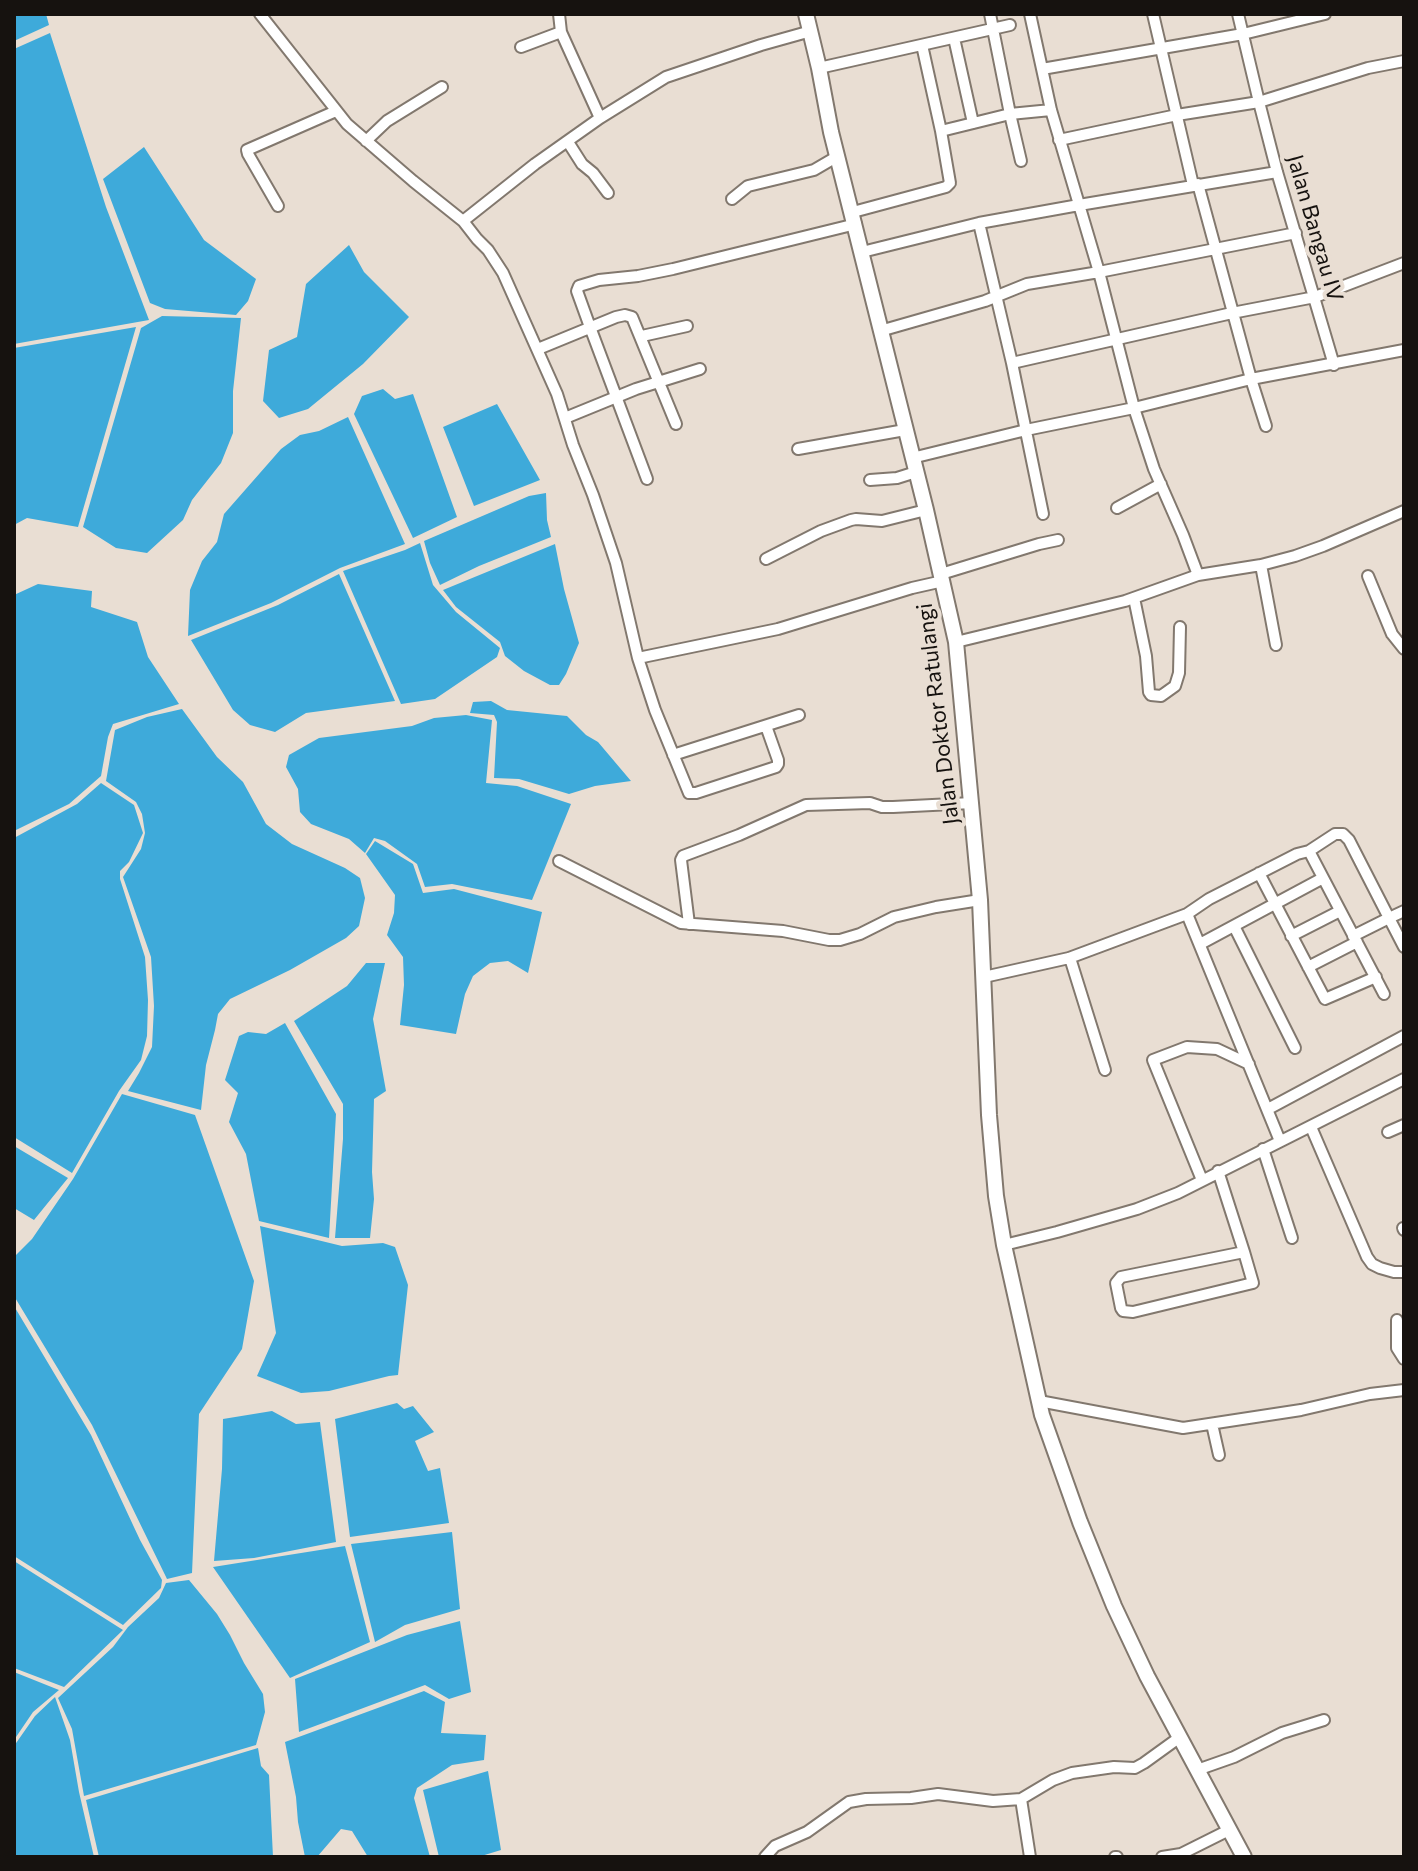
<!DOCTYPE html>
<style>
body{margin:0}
#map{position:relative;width:1418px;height:1871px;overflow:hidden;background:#e9ded3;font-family:Commissioner,sans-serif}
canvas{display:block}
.frame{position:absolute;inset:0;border:16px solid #16120f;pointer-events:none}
</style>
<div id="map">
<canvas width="1418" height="1871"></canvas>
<div class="frame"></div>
</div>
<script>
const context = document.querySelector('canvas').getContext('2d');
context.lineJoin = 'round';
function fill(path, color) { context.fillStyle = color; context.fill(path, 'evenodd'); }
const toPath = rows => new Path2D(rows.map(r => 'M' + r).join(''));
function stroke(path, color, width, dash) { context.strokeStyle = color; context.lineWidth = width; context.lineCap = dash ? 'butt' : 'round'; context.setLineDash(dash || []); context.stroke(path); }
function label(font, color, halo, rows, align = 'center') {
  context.font = font + ' Commissioner,sans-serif'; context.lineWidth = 8; context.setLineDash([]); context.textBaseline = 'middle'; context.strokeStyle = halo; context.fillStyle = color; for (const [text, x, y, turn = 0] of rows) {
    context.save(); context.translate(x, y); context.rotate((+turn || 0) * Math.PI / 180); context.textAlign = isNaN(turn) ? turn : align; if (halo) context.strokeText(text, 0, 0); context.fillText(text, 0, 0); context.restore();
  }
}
fill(toPath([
 [14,14,46,14,49,25,14,41],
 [50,33,106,207,149,320,14,344,14,49],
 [144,147,204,240,256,279,248,301,236,315,165,309,150,303,103,179],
 [349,245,364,272,409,317,363,364,308,409,279,418,263,401,269,350,297,337,306,284],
 [162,316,241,318,233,391,233,433,221,463,192,500,183,520,147,553,116,548,83,527,141,328],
 [136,327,78,527,27,518,14,525,14,348],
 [383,389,395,399,413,394,457,517,413,538,354,414,362,396],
 [497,404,540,480,474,506,443,427],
 [348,417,405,544,340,568,271,603,188,636,190,590,202,561,217,542,224,514,281,449,300,435,319,431],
 [546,493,547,520,551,537,479,566,440,585,430,563,424,541,529,496],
 [420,543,433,585,456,612,500,648,497,657,435,699,401,704,343,571,405,550],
 [555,544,564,589,579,643,566,674,559,685,550,685,524,671,505,656,500,642,456,607,443,590],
 [339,574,395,701,306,713,275,732,250,725,233,710,191,640,278,605],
 [38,584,92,591,91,607,137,622,148,657,179,704,113,724,108,737,101,776,69,804,14,831,14,595],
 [491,701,507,710,567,716,586,735,598,742,631,781,595,786,569,794,519,779,494,778,497,722,494,715,470,713,473,702],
 [182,709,217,757,243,782,266,824,292,844,345,868,360,878,365,898,359,926,346,938,290,970,230,999,218,1014,215,1030,206,1065,201,1110,128,1091,139,1073,152,1047,154,1006,151,957,123,877,141,849,145,833,142,814,136,802,106,781,115,730,147,717],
 [466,715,492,720,486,783,517,786,571,804,532,900,452,884,425,887,417,864,385,841,374,838,365,853,349,839,311,824,300,812,298,789,286,767,289,755,319,738,412,726,434,718],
 [101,783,134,805,143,833,129,862,120,871,120,879,145,957,148,1000,147,1036,141,1060,119,1091,72,1173,14,1137,14,838,77,804],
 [375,841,413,864,423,893,454,889,542,912,528,973,508,961,490,963,473,976,465,994,456,1034,400,1025,404,985,403,957,387,935,394,913,395,895,366,854],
 [366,963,385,963,373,1019,386,1091,374,1099,372,1172,374,1199,370,1238,335,1238,343,1139,343,1104,294,1021,347,986],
 [285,1023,336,1114,329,1238,259,1221,246,1154,229,1122,238,1093,225,1080,239,1036,248,1032,266,1034],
 [122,1094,195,1115,254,1281,242,1349,199,1414,192,1573,167,1579,92,1425,14,1296,14,1257,32,1239,73,1179],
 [14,1146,68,1178,34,1220,14,1208],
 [260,1226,342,1246,383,1243,395,1247,408,1285,398,1375,389,1376,329,1391,301,1393,257,1376,276,1333],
 [14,1306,91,1435,140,1540,162,1580,161,1588,123,1625,14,1556],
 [397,1403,404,1409,413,1406,434,1432,415,1441,428,1471,440,1468,449,1523,350,1537,335,1419],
 [272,1411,296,1424,320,1422,336,1542,254,1558,214,1561,222,1469,223,1419],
 [452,1532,460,1609,405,1625,375,1642,351,1544],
 [345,1546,370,1642,290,1678,213,1567],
 [14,1561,123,1630,64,1687,14,1668],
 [189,1580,217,1614,230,1635,244,1663,263,1694,265,1712,256,1745,84,1796,72,1729,58,1698,113,1647,128,1627,159,1598,166,1583],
 [460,1621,471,1692,449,1699,425,1685,299,1732,295,1679,407,1635],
 [14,1672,59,1690,33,1712,14,1740],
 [424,1691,445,1702,441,1733,486,1735,484,1760,452,1765,417,1788,414,1798,430,1857,368,1857,352,1831,341,1829,317,1857,305,1857,298,1822,296,1797,285,1742],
 [55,1697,70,1740,79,1792,94,1857,14,1857,14,1746,35,1716],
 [258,1748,261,1766,269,1775,273,1857,99,1857,86,1800],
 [488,1771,501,1850,478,1857,439,1857,423,1790]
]), '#3eaada');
const minor = toPath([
 [260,14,347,124,413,181,463,221],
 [559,14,561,32,600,118],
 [990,14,1010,114,1021,161],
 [1030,14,1051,110,1099,272,1134,408,1154,469,1183,535,1198,575],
 [1153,14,1193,185],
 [1238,14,1259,102,1277,172,1334,365],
 [811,31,761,45,666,77,600,118,535,164,463,221,477,239,488,250,503,273,557,394,573,445,593,495,616,563,638,658,778,629,912,588,943,581],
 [954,38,973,123],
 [521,47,561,32],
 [819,68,1010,25],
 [1042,69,1243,34,1325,14],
 [941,131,1010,114,1051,110],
 [1059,140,1177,115,1259,102,1368,68,1404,61],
 [366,141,387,121,442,87],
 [568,142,582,164,593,173,608,193],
 [1198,184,1251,379,1266,426],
 [732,199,748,186,814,170,838,156],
 [278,206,248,154,247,150,336,111],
 [853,212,946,187,950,183,941,131,922,45],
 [979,223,1012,363,1043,514],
 [862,252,979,223,1079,205,1277,172],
 [880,331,985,301,1027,284,1099,272,1296,233],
 [642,336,687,326],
 [538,349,616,317,625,315,632,317,676,424],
 [1012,363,1232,313,1315,297,1404,263],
 [565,418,636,389,700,369],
 [798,449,905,430],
 [912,458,1026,430,1134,408,1251,379,1404,350],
 [647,479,590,327,577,291,579,286,599,280,638,276,673,269,856,224],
 [870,480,897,478,916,472],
 [1117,508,1161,484],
 [766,559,821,531,851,520,856,519,882,521,926,510],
 [1261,565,1276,645],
 [941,574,1039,544,1058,540],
 [1368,576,1392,634,1404,649],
 [1134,598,1146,656,1149,692,1151,695,1161,696,1175,686,1179,673,1180,627],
 [956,642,1125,601,1198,575,1261,565,1295,556,1323,546,1404,511],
 [638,658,655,710,689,793,696,793,776,767,778,764,778,760,766,726],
 [673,755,799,715],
 [1309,851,1384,994],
 [559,861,681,923,783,931,829,940,840,940,860,934,894,917,936,907,980,900],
 [1259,873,1325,999,1376,977],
 [1187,914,1209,899,1297,854,1309,851,1335,834,1343,834,1349,840,1389,918,1404,911],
 [689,924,681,860,683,856,739,835,806,805,870,803,882,807,893,807,972,803],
 [1234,926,1295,1048],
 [1291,936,1340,911],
 [1353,936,1389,918,1404,947],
 [1200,944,1323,878],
 [1070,958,1105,1070],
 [1308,967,1357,942],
 [984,977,1069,958,1187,914,1280,1141],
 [1268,1109,1404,1036],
 [1311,1127,1367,1257,1372,1264,1380,1268,1394,1272,1404,1272],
 [1388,1132,1404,1125],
 [1263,1149,1292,1238],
 [1218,1171,1244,1252,1253,1283,1133,1312,1123,1311,1121,1308,1116,1283,1121,1277,1244,1252],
 [1202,1180,1153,1060,1187,1047,1217,1049,1249,1064],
 [1403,1228,1404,1230],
 [1004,1245,1057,1232,1137,1209,1178,1193,1404,1079],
 [1397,1320,1397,1348,1404,1359],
 [1039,1401,1183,1428,1301,1410,1370,1394,1404,1390],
 [1212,1424,1219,1455],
 [1197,1770,1234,1757,1282,1733,1324,1720],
 [765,1857,775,1846,807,1832,849,1802,866,1799,911,1798,938,1794,993,1801,1021,1799],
 [1030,1857,1021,1799,1053,1780,1072,1773,1114,1767,1135,1768,1144,1763,1180,1737],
 [1115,1857,1117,1857],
 [1162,1857,1181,1854,1229,1830]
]);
const highway = toPath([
 [806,14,819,68,831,132,926,510,956,642,980,900,989,1115,996,1196,1004,1245,1042,1415,1080,1522,1114,1606,1147,1676,1244,1857]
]);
stroke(minor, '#82786e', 14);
stroke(highway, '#82786e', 18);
stroke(minor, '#fff', 10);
stroke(highway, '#fff', 14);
label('22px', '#16120f', '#e9ded3', [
 ["Jalan Bangau IV",1315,228,74],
 ["Jalan Doktor Ratulangi",938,714,-97]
]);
</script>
